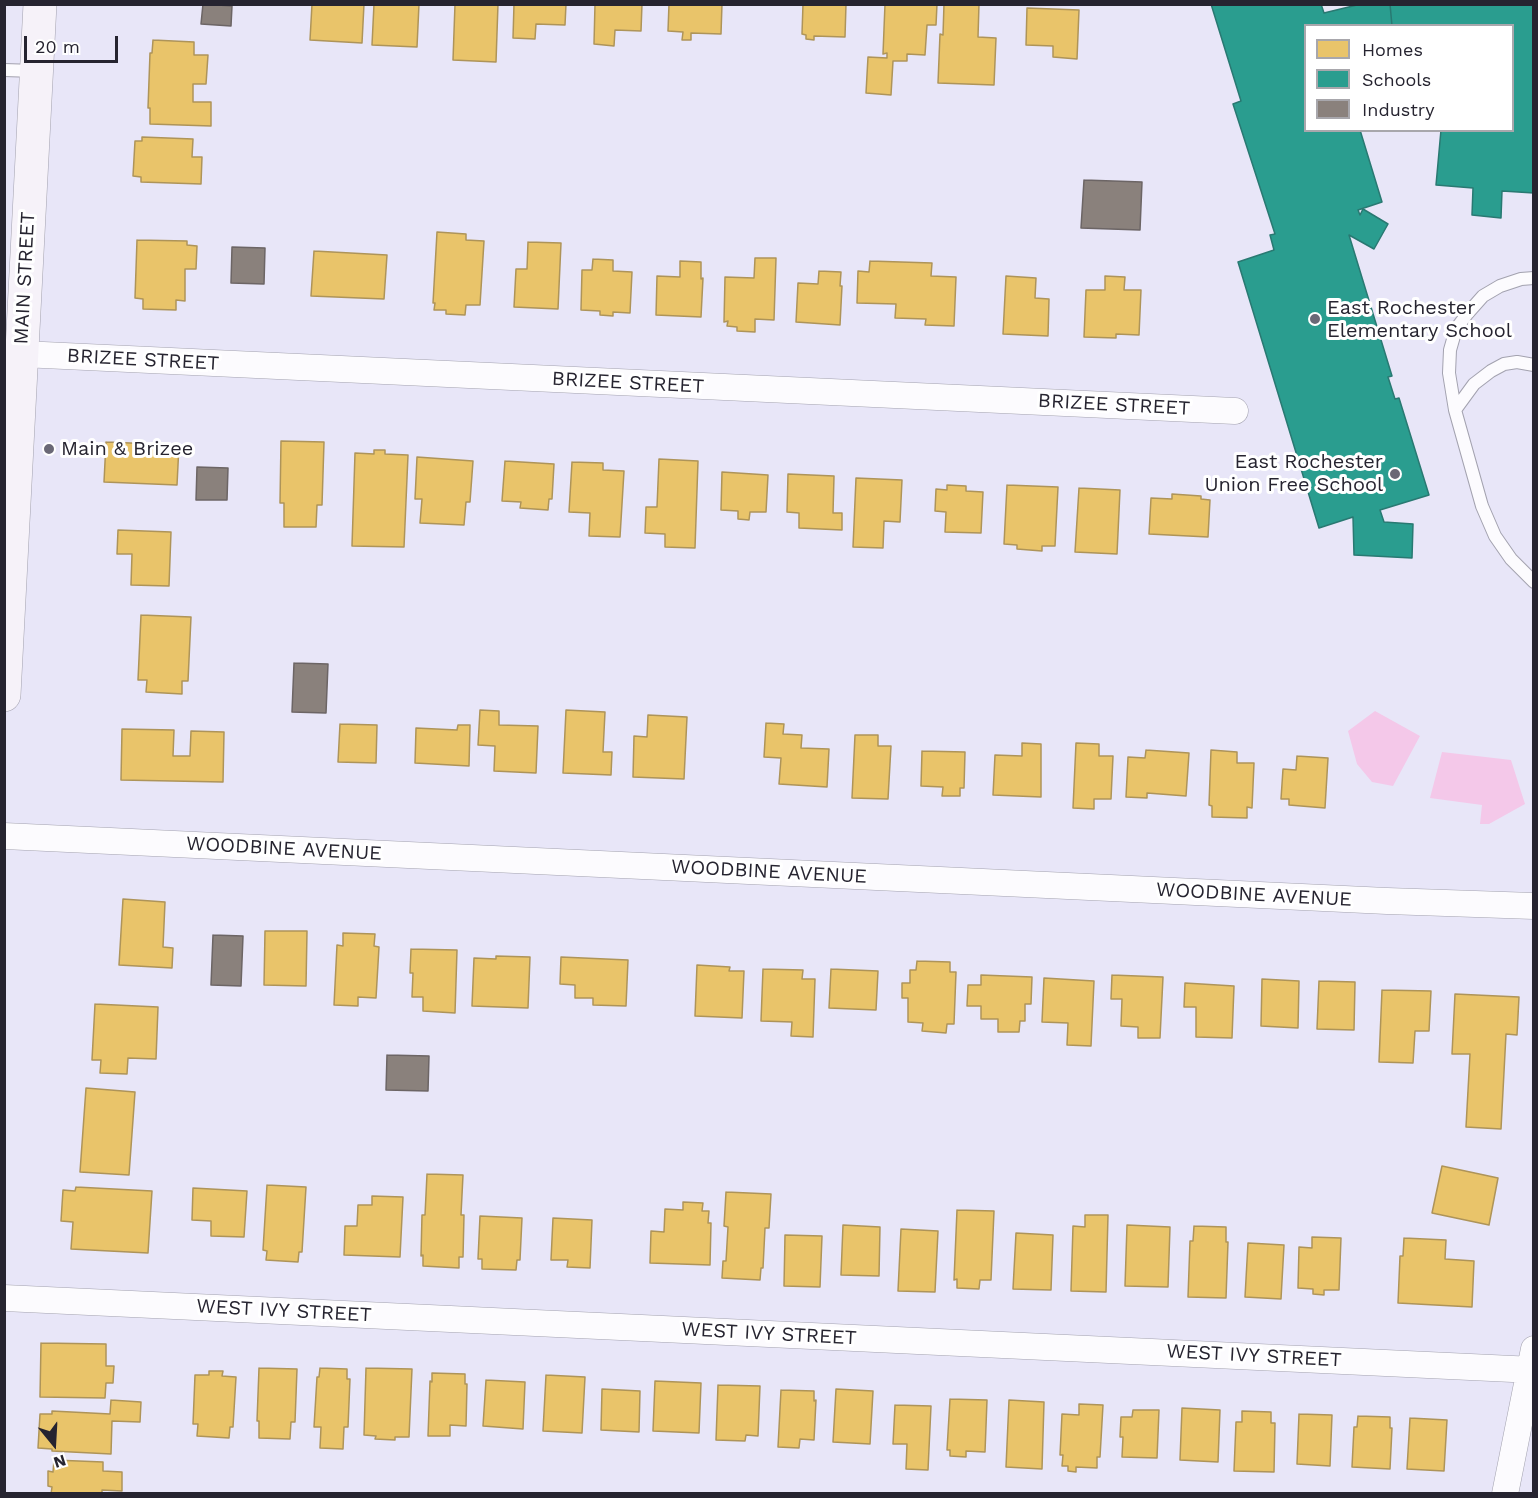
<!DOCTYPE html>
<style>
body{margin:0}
#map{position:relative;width:1538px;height:1498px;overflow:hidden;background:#e8e6f8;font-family:"Work Sans",sans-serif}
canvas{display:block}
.frame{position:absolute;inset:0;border:6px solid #262430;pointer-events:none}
.legend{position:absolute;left:1304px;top:24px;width:210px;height:108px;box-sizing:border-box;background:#fff;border:2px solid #a8a7ac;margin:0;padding:8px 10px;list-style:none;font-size:18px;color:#262430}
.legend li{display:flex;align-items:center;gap:12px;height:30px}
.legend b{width:30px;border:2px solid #a8a7ac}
.north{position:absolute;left:24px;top:1414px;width:60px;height:60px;-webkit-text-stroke:4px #fff;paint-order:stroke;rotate:162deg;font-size:16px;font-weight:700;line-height:24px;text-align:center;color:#262430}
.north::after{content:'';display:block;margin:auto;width:21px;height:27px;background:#262430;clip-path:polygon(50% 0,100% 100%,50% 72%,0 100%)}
.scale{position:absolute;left:24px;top:36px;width:94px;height:27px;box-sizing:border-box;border:3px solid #262430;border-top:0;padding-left:8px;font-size:18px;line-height:21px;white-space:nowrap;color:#262430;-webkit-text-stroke:4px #fff;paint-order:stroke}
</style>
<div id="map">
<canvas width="1538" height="1498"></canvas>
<div class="frame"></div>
<ul class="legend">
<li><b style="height:16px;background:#e9c46a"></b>Homes</li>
<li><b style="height:16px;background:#2a9d8f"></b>Schools</li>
<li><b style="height:16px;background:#8a817c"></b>Industry</li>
</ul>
<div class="north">N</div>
<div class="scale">20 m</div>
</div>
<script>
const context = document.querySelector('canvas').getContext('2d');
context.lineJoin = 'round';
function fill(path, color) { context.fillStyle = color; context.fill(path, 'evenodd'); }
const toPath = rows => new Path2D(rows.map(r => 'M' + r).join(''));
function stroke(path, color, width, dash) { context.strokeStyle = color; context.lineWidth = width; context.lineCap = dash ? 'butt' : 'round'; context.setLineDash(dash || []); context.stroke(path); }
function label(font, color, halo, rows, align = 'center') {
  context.font = font + ' "Work Sans",sans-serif'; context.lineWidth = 6; context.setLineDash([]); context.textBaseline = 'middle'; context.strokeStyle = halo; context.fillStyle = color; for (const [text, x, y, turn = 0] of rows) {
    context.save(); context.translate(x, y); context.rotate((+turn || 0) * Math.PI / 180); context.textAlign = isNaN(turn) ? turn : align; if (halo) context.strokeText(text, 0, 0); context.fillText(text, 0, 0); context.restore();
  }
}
fill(toPath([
 [1375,711,1420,736,1393,786,1372,782,1357,764,1348,731],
 [1442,752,1511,760,1525,804,1489,824,1480,824,1482,805,1430,798]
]), '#f4c8e9');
const homes = toPath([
 [312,4,364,4,362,43,310,40,312,4],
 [374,4,419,4,417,47,372,45,374,4],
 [455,4,498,4,496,62,453,60,455,4],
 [514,4,566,4,565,25,536,24,535,39,513,38,514,4],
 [595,4,642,4,641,31,615,30,614,46,594,44,595,4],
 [669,4,722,4,721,34,691,33,691,40,682,40,683,32,668,31,669,4],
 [803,4,846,4,845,37,814,36,814,40,806,39,806,35,802,34,803,4],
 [885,4,937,4,936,25,927,25,925,55,907,54,907,61,893,61,891,95,866,93,868,57,887,58,887,53,883,54,885,4],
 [944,4,979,4,978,37,996,38,994,85,938,83,940,34,943,35,944,4],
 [1027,8,1079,10,1077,59,1053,57,1053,46,1026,45,1027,8],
 [153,40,194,42,194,55,208,55,206,84,193,84,193,102,211,102,211,126,150,124,150,108,148,108,150,53,152,53,153,40],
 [142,137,193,139,192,157,202,157,201,184,141,182,141,177,133,176,135,141,142,141,142,137],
 [437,232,466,234,466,240,484,241,480,305,466,305,465,315,446,314,446,310,434,310,435,303,433,303,437,232],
 [137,240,187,241,187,245,197,246,196,269,185,269,185,301,176,300,176,310,143,309,143,299,135,298,137,240],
 [528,242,561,243,558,309,514,307,516,269,527,269,528,242],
 [314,251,387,255,384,299,311,296,314,251],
 [755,258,776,258,774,320,755,319,755,332,737,331,737,327,727,326,728,321,724,322,725,277,754,278,755,258],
 [593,259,613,260,613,271,632,272,630,313,613,312,613,316,600,315,600,311,581,310,582,270,592,270,593,259],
 [680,261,701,262,701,279,703,278,701,317,656,315,657,276,680,277,680,261],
 [870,261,932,263,931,276,956,277,954,326,925,325,926,319,895,318,896,304,857,303,858,271,869,272,870,261],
 [819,271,841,272,840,286,842,286,840,325,796,322,798,283,818,284,819,271],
 [1006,276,1036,278,1035,298,1049,299,1048,336,1003,334,1006,276],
 [1105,276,1125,277,1124,290,1141,290,1139,335,1116,334,1116,338,1084,337,1086,290,1105,290,1105,276],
 [281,441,324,442,322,505,317,505,316,527,284,527,284,503,280,503,281,441],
 [106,442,179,445,177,485,104,482,106,442],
 [374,450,385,450,385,454,408,455,404,547,352,546,355,453,374,454,374,450],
 [417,457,473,461,470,502,466,502,464,525,420,523,422,499,415,499,417,457],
 [659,459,698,461,695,548,665,547,665,534,645,533,646,507,657,507,659,459],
 [505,461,554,464,552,499,549,499,548,510,520,508,521,502,502,501,505,461],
 [572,462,603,463,603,470,624,471,620,537,589,536,590,513,569,512,572,462],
 [722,472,768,475,766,512,750,512,749,520,738,519,738,511,721,510,722,472],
 [788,474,834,476,833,513,842,513,842,530,799,528,799,513,787,512,788,474],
 [856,478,902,480,900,522,884,521,883,548,853,547,856,478],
 [947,485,966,486,966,491,983,492,981,533,945,532,946,512,935,511,936,489,947,490,947,485],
 [1007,485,1058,487,1055,546,1042,546,1042,551,1017,549,1017,545,1004,544,1007,485],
 [1079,488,1120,490,1117,554,1075,552,1079,488],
 [1172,494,1201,496,1201,499,1210,500,1208,537,1149,534,1151,498,1172,499,1172,494],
 [118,530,171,532,169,586,131,585,132,554,117,554,118,530],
 [141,615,191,617,188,681,182,681,182,694,146,692,147,680,138,680,141,615],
 [480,710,499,711,499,725,538,726,536,773,494,771,495,746,478,745,480,710],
 [566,710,605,712,603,752,612,752,611,775,563,773,566,710],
 [648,715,687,717,684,779,633,777,634,736,647,737,648,715],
 [766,723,784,724,783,734,802,735,801,748,829,749,827,787,779,784,781,758,764,757,766,723],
 [340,724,377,725,376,763,338,762,340,724],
 [458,725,470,725,469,766,415,763,416,728,457,730,458,725],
 [122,729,174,730,173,756,190,756,191,731,224,732,223,782,121,780,122,729],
 [855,735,878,735,878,746,891,746,888,799,852,798,855,735],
 [1022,743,1041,744,1041,797,993,795,995,755,1022,756,1022,743],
 [1076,743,1099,744,1099,756,1113,756,1111,799,1094,799,1094,809,1073,808,1076,743],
 [1146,750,1189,753,1186,796,1147,793,1147,798,1126,797,1128,757,1145,758,1146,750],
 [1211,750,1237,752,1237,763,1254,763,1252,808,1247,807,1247,818,1212,817,1212,806,1209,805,1211,750],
 [922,751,965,752,964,788,960,788,960,796,942,796,943,787,921,786,922,751],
 [1297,756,1328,758,1325,808,1289,805,1289,799,1281,799,1283,769,1296,770,1297,756],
 [123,899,165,902,163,947,173,948,172,968,119,965,123,899],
 [265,931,307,931,306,986,264,985,265,931],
 [343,933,375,934,374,946,379,947,376,998,358,997,358,1006,334,1005,337,945,343,946,343,933],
 [411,949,457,950,455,1013,423,1011,423,997,412,997,413,973,410,973,411,949],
 [496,956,530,957,528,1008,472,1006,474,958,496,959,496,956],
 [561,957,628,960,626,1006,593,1005,593,998,575,998,575,985,560,984,561,957],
 [917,961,950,962,950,972,956,972,954,1024,947,1024,946,1033,922,1031,923,1023,908,1022,908,998,902,998,902,983,910,983,910,970,916,970,917,961],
 [697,965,730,967,729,971,744,971,742,1018,695,1016,697,965],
 [763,969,803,970,802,979,815,979,813,1037,791,1036,792,1022,761,1021,763,969],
 [831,969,878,971,876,1010,829,1008,831,969],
 [981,975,1032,977,1031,1004,1025,1004,1025,1021,1020,1021,1019,1032,998,1032,998,1019,981,1019,981,1006,967,1006,968,985,981,985,981,975],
 [1112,975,1163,977,1160,1038,1138,1038,1138,1027,1121,1026,1122,999,1111,999,1112,975],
 [1044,978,1094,981,1091,1046,1067,1045,1068,1023,1042,1022,1044,978],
 [1262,979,1299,981,1298,1028,1261,1026,1262,979],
 [1319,981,1355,982,1354,1030,1317,1029,1319,981],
 [1185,983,1234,986,1232,1038,1196,1037,1196,1007,1184,1007,1185,983],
 [1382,990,1431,991,1429,1031,1415,1031,1413,1063,1379,1062,1382,990],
 [1455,994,1519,997,1517,1035,1506,1034,1501,1129,1466,1127,1470,1054,1452,1054,1455,994],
 [95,1004,158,1007,156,1059,128,1058,127,1074,100,1073,101,1060,92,1060,95,1004],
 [86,1088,135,1092,129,1175,80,1172,86,1088],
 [1442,1166,1498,1178,1489,1225,1432,1213,1442,1166],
 [427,1174,463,1175,461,1215,464,1215,463,1257,459,1257,459,1268,423,1266,423,1255,421,1256,422,1215,425,1215,427,1174],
 [267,1185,306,1187,302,1252,299,1252,298,1262,266,1260,267,1251,263,1250,267,1185],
 [76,1187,152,1191,148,1253,71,1249,73,1222,61,1221,63,1190,75,1191,76,1187],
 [193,1188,247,1191,244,1237,211,1236,211,1221,192,1220,193,1188],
 [726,1192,771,1194,769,1228,765,1228,763,1268,761,1268,760,1280,722,1278,723,1261,726,1261,728,1227,724,1226,726,1192],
 [372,1196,403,1197,400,1257,344,1255,345,1226,357,1226,358,1205,372,1205,372,1196],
 [683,1202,703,1203,702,1211,709,1211,708,1223,711,1223,710,1265,650,1263,651,1231,664,1232,665,1209,683,1210,683,1202],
 [957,1210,994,1211,991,1280,980,1280,979,1289,957,1288,957,1279,954,1280,957,1210],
 [1085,1215,1108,1215,1106,1292,1071,1291,1073,1226,1085,1227,1085,1215],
 [480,1216,522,1218,520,1260,517,1260,516,1270,482,1269,482,1259,478,1259,480,1216],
 [553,1218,592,1220,590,1268,567,1267,568,1260,551,1260,553,1218],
 [843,1225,880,1227,879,1276,841,1275,843,1225],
 [1127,1225,1170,1227,1168,1287,1125,1286,1127,1225],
 [1194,1226,1226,1227,1226,1242,1228,1242,1226,1298,1188,1297,1190,1241,1193,1241,1194,1226],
 [901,1229,938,1231,935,1292,898,1291,901,1229],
 [1016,1233,1053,1235,1051,1290,1013,1289,1016,1233],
 [785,1235,822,1236,820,1287,784,1286,785,1235],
 [1312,1237,1341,1238,1339,1290,1324,1290,1324,1295,1313,1294,1313,1289,1298,1288,1299,1247,1312,1248,1312,1237],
 [1404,1238,1446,1240,1445,1259,1474,1261,1472,1307,1398,1303,1400,1256,1403,1256,1404,1238],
 [1248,1243,1284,1245,1281,1299,1245,1297,1248,1243],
 [41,1343,106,1344,106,1366,114,1366,113,1383,106,1383,105,1398,40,1397,41,1343],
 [259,1368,297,1369,295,1422,291,1422,290,1439,259,1438,259,1421,257,1421,259,1368],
 [320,1368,347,1369,347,1379,350,1379,348,1427,344,1427,343,1449,320,1448,321,1427,314,1427,317,1377,319,1377,320,1368],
 [366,1368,412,1369,409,1437,395,1437,395,1440,375,1439,376,1436,364,1435,366,1368],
 [209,1371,223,1371,222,1376,236,1377,233,1427,230,1427,229,1438,197,1436,198,1424,193,1424,195,1375,209,1375,209,1371],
 [432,1373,465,1374,465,1384,467,1384,466,1426,450,1425,450,1436,428,1436,430,1381,432,1382,432,1373],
 [546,1375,585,1377,582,1433,543,1431,546,1375],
 [486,1380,525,1382,523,1429,483,1426,486,1380],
 [655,1381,701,1383,699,1433,653,1431,655,1381],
 [718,1385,760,1386,758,1436,746,1435,745,1441,716,1440,718,1385],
 [602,1389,640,1391,639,1432,601,1430,602,1389],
 [836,1389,873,1391,870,1444,833,1442,836,1389],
 [781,1390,814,1391,814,1401,816,1400,814,1440,800,1439,799,1448,778,1447,781,1390],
 [950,1399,987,1400,985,1452,966,1451,966,1457,950,1456,950,1450,947,1450,950,1399],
 [111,1400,141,1402,140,1422,112,1421,111,1454,52,1451,52,1449,38,1448,40,1414,52,1414,52,1411,110,1414,111,1400],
 [1009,1400,1044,1402,1042,1469,1006,1467,1009,1400],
 [1079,1404,1103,1405,1100,1457,1097,1457,1097,1468,1076,1467,1076,1472,1068,1471,1068,1466,1062,1466,1063,1455,1060,1455,1062,1414,1079,1415,1079,1404],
 [895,1405,931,1406,928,1470,906,1469,907,1444,893,1444,895,1405],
 [1182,1408,1220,1410,1218,1462,1180,1460,1182,1408],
 [1133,1410,1159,1410,1157,1458,1122,1457,1123,1437,1120,1437,1121,1417,1132,1417,1133,1410],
 [1242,1411,1271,1412,1271,1423,1275,1423,1274,1472,1234,1471,1236,1422,1242,1422,1242,1411],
 [1299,1414,1332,1415,1330,1466,1297,1464,1299,1414],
 [1358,1416,1390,1417,1390,1428,1392,1428,1390,1469,1352,1467,1354,1427,1357,1427,1358,1416],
 [1410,1418,1447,1420,1444,1471,1407,1469,1410,1418],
 [54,1460,103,1462,103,1471,122,1472,122,1491,102,1490,102,1494,51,1494,52,1487,48,1486,48,1471,53,1472,54,1460]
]);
fill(homes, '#e9c46a');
stroke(homes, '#ae9459', 1.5);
const schools = toPath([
 [1211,4,1321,4,1324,13,1361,4,1390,4,1392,26,1306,26,1306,130,1360,130,1382,202,1358,210,1360,215,1363,209,1388,224,1374,249,1349,235,1392,376,1388,377,1395,399,1399,398,1429,495,1380,510,1384,522,1413,524,1412,558,1354,555,1353,517,1319,528,1238,262,1274,250,1270,235,1275,234,1233,104,1241,101,1211,4],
 [1390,4,1534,4,1534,193,1502,191,1501,218,1472,215,1473,188,1436,185,1441,130,1512,130,1512,26,1392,26,1390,4]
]);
fill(schools, '#2a9d8f');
stroke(schools, '#297972', 1.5);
const industry = toPath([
 [203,4,232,6,231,26,201,24,203,4],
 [1084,180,1142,182,1140,230,1081,228,1084,180],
 [232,247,265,248,264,284,231,283,232,247],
 [197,467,228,468,227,500,196,500,197,467],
 [294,663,328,664,326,713,292,712,294,663],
 [213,935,243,936,241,986,211,985,213,935],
 [387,1055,429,1056,428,1091,386,1090,387,1055]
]);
fill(industry, '#8a817c');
stroke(industry, '#6c6565', 1.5);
const lane = toPath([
 [4,70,35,71],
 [1534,278,1521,279,1500,286,1483,296,1467,314,1456,329,1450,350,1449,373,1455,410,1482,506,1495,536,1511,559,1534,582],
 [1455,410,1474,384,1491,371,1504,364,1517,362,1534,365]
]);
const street = toPath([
 [22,354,1235,411],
 [4,836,1387,901,1534,906],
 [4,1298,1534,1370],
 [1505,1494,1534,1349]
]);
const secondary = toPath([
 [4,695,40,4]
]);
stroke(lane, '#a3a2af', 14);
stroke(street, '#a3a2af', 27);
stroke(secondary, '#a3a2af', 34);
stroke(lane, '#fcfbfe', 12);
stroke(street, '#fcfbfe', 26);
stroke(secondary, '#f6f2f9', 33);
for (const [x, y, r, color] of [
 [1315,319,6,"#6a6876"],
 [49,449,6,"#6a6876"],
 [1395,474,6,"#6a6876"]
]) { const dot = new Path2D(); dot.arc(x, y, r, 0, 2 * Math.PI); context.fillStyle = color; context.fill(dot); stroke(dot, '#fff', 2); }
label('20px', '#262430', '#fff', [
 ["MAIN STREET",25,278,-87],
 ["BRIZEE STREET",143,360,3],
 ["BRIZEE STREET",628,383,3],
 ["BRIZEE STREET",1114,405,3],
 ["WOODBINE AVENUE",284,849,3],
 ["WOODBINE AVENUE",769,872,3],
 ["WOODBINE AVENUE",1254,895,3],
 ["WEST IVY STREET",284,1311,3],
 ["WEST IVY STREET",769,1334,3],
 ["WEST IVY STREET",1254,1356,3]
]);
label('20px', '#262430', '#fff', [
 ["East Rochester",1327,308],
 ["Elementary School",1327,331],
 ["Main & Brizee",61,449],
 ["East Rochester",1383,462,"right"],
 ["Union Free School",1383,485,"right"]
], 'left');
</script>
